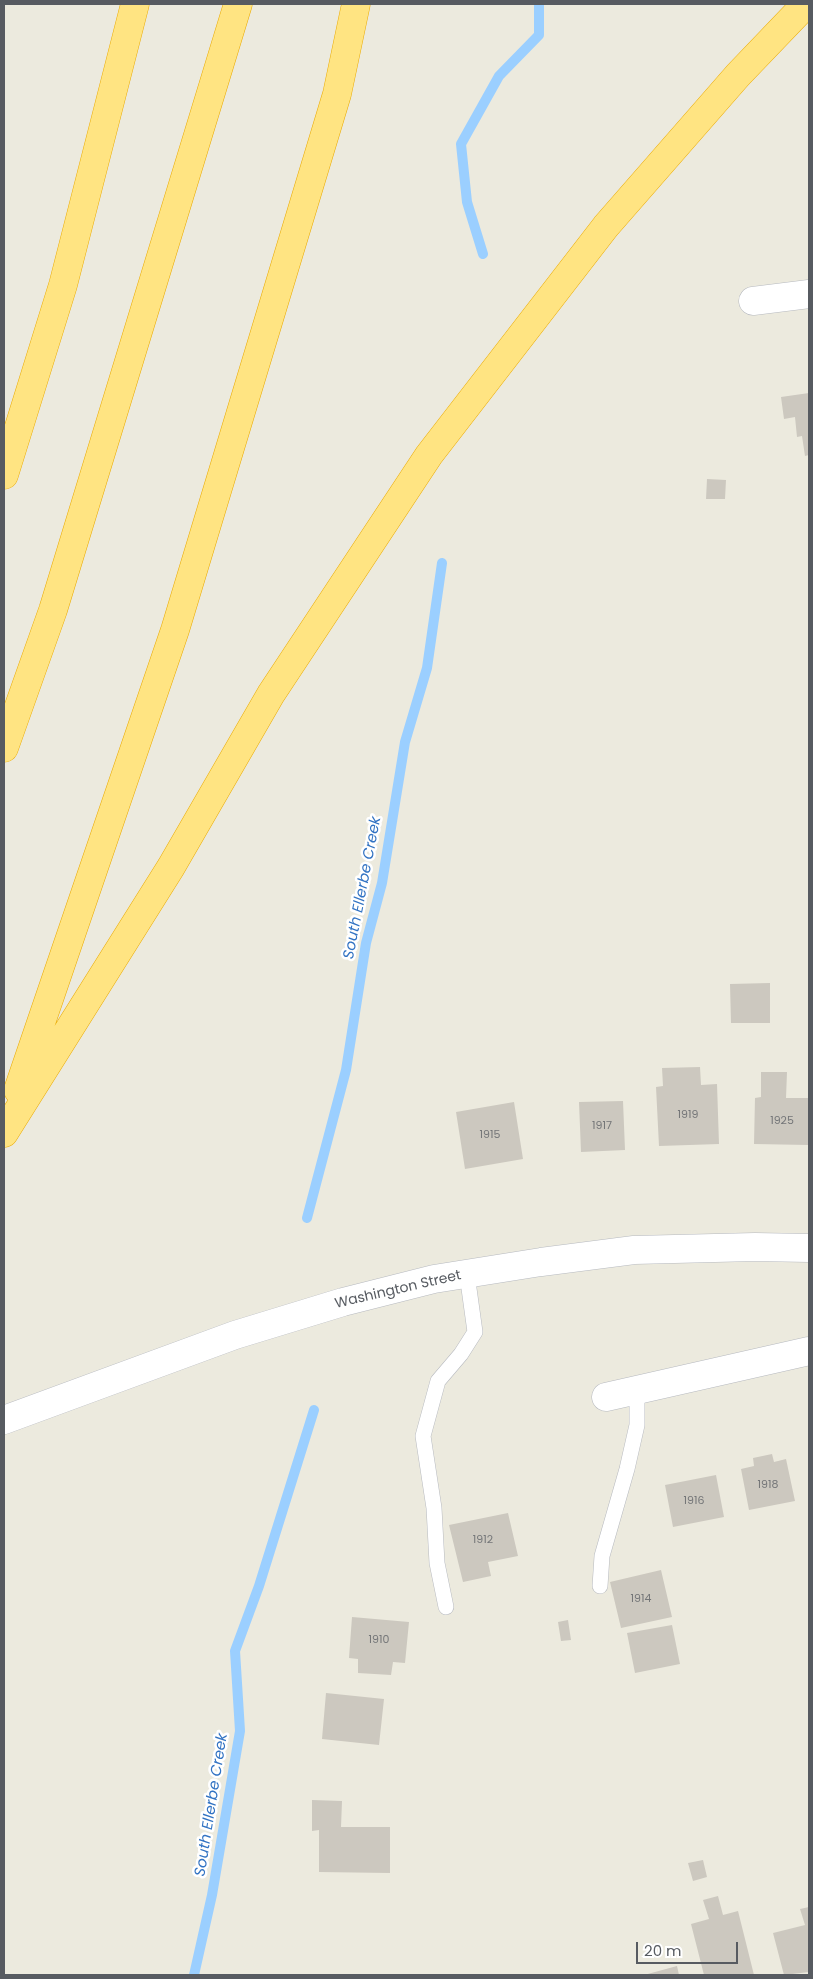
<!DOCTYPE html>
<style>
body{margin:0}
#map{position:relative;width:813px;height:1979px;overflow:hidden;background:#eceade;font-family:Poppins,sans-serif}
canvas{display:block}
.frame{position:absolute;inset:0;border:5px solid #575b61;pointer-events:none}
.scale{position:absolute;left:636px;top:1942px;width:102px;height:22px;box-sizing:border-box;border:2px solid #575b61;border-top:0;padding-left:6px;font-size:15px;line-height:18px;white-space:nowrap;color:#575b61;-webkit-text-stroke:4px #fff;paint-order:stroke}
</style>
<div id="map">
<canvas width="813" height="1979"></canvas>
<div class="frame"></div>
<div class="scale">20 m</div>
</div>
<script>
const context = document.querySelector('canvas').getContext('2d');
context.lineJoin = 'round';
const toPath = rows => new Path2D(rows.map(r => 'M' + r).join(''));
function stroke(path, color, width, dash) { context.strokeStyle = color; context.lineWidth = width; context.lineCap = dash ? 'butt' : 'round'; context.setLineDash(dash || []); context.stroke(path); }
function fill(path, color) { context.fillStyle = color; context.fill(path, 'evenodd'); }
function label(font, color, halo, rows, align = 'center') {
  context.font = font + ' Poppins,sans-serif'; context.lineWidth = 5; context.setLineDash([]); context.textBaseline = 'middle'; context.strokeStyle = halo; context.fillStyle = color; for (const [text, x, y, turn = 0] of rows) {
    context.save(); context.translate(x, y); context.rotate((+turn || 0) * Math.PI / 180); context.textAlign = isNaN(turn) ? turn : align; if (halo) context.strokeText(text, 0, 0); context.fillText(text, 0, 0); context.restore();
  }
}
stroke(toPath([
 [483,254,467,202,461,144,499,76,539,35,539,4],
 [307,1218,346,1070,366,943,382,883,405,742,427,668,442,563],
 [194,1975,212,1895,240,1731,235,1651,259,1586,314,1410]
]), '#9bcfff', 10);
fill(toPath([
 [809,393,809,455,805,456,802,436,797,437,795,417,784,419,781,397],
 [707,479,726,480,725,499,706,499],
 [770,983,770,1023,731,1023,730,984],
 [700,1067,701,1085,717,1084,719,1144,659,1146,656,1087,663,1086,662,1068],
 [761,1072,787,1072,786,1098,809,1098,809,1145,754,1144,755,1098,761,1097],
 [623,1101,625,1150,581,1152,579,1102],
 [514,1102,523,1159,465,1169,456,1112],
 [772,1454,774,1462,786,1459,795,1501,749,1510,741,1469,754,1466,753,1458],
 [716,1475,724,1517,673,1527,665,1485],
 [508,1513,518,1556,488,1562,491,1576,463,1582,449,1525],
 [661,1570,672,1617,621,1628,610,1582],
 [352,1617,409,1622,405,1663,393,1662,391,1675,358,1673,358,1659,349,1658],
 [568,1620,571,1640,561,1641,558,1622],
 [672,1625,680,1664,635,1673,627,1633],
 [326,1693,384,1699,379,1745,322,1739],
 [312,1800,342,1801,341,1827,390,1827,390,1873,319,1872,319,1830,312,1831],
 [703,1860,707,1877,693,1881,688,1863],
 [718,1896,723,1915,738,1911,754,1975,704,1975,691,1924,709,1919,703,1900],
 [809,1907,809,1972,784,1975,773,1933,805,1925,800,1909],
 [677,1966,679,1975,644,1975]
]), '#ccc8bf');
const service = toPath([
 [600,1586,602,1556,627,1469,637,1425,637,1390],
 [446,1607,437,1563,434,1508,423,1436,438,1381,461,1354,475,1332,467,1274]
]);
const minor = toPath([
 [753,301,809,294],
 [606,1397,809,1351]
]);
const tertiary = toPath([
 [4,1420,235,1335,343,1302,434,1279,541,1262,634,1250,755,1247,809,1248]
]);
const motorway = toPath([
 [4,475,63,285,135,4],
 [4,748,53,610,238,4],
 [18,1090,175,630,337,94,356,4],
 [4,1133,171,867,271,694,429,455,606,226,738,75,806,4]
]);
stroke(service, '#b6b9bf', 16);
stroke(minor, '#b6b9bf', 29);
stroke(tertiary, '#b6b9bf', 29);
stroke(motorway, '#eaaa00', 29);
stroke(service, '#fff', 15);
stroke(minor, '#fff', 28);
stroke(tertiary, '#fff', 28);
stroke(motorway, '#ffe482', 28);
label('11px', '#747678', null, [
 ["1919",688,1115],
 ["1925",782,1121],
 ["1917",602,1126],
 ["1915",490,1135],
 ["1918",768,1485],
 ["1916",694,1501],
 ["1912",483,1540],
 ["1914",641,1599],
 ["1910",379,1640]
]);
label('14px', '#575b61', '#fff', [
 ["Washington Street",398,1290,-13]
]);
label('italic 15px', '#3273c3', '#fff', [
 ["South Ellerbe Creek",363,888,-79],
 ["South Ellerbe Creek",212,1805,-81]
]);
</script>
